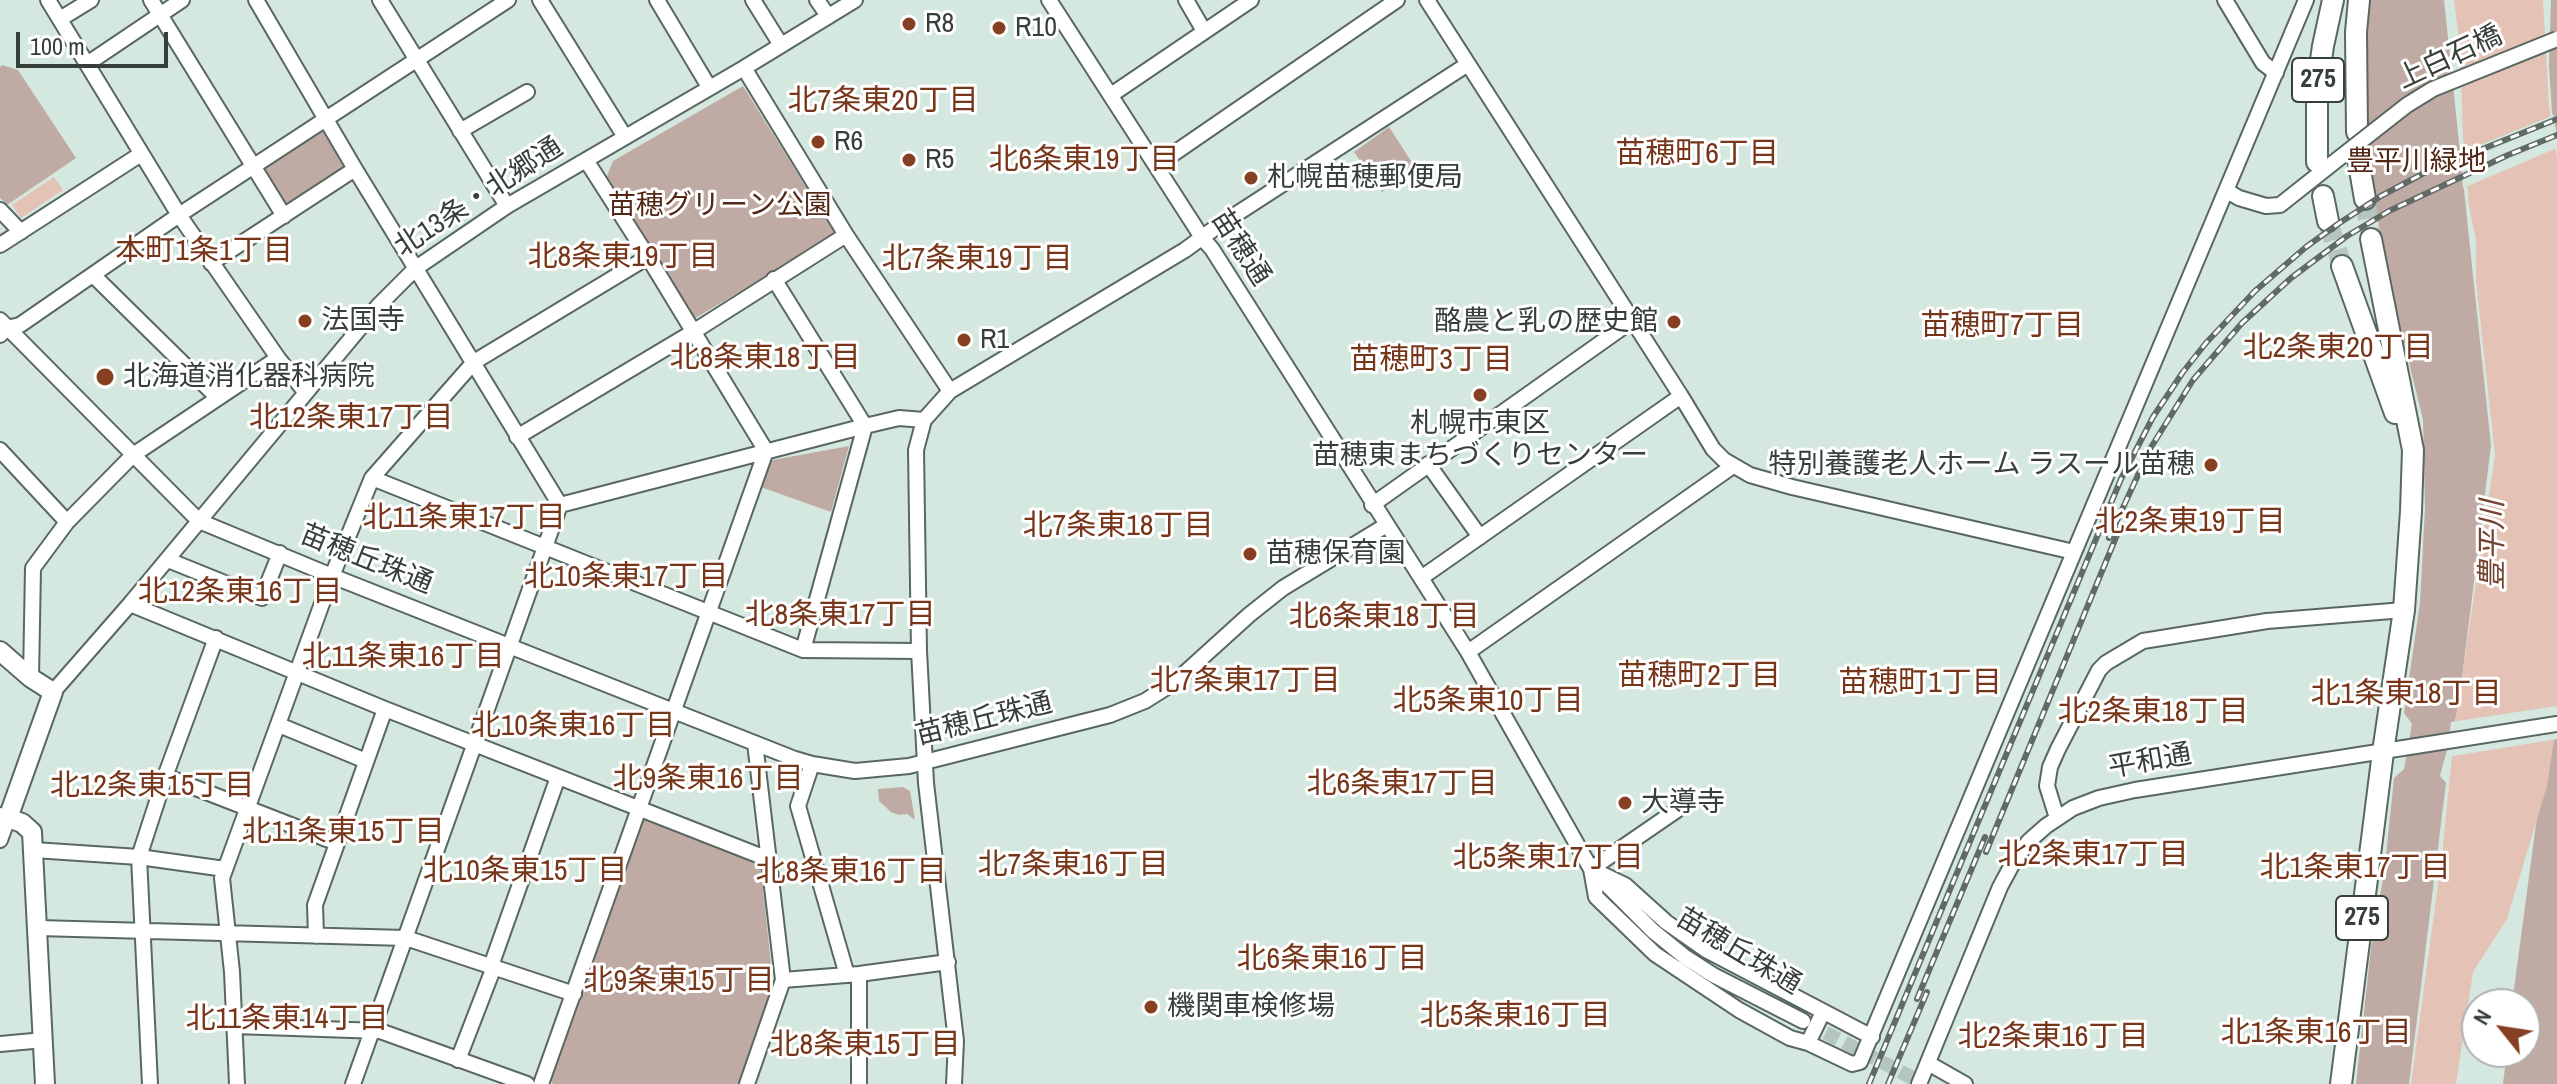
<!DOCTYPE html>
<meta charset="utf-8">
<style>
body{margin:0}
#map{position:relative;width:2557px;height:1084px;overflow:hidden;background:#d5e8df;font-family:"Archivo Narrow",sans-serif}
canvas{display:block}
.north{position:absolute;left:2461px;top:988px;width:80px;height:80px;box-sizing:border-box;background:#fff;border:2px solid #afb2b1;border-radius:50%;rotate:300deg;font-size:22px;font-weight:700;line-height:32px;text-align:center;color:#373f3b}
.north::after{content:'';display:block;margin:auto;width:28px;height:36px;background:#873f21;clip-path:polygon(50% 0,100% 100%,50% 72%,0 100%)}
.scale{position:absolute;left:16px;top:32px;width:152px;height:36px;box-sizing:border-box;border:4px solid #373f3b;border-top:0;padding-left:10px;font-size:24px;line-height:28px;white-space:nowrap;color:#373f3b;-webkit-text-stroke:6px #fff;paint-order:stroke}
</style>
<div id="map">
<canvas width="2557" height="1084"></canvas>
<div class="north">N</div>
<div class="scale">100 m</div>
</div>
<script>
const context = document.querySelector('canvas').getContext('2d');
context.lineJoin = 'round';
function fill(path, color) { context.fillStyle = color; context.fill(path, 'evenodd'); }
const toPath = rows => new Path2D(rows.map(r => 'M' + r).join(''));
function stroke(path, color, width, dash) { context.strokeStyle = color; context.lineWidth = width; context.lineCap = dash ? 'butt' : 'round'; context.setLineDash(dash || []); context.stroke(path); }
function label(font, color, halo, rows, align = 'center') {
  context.font = font + ' "Archivo Narrow","Noto Sans JP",sans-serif'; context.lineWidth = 6; context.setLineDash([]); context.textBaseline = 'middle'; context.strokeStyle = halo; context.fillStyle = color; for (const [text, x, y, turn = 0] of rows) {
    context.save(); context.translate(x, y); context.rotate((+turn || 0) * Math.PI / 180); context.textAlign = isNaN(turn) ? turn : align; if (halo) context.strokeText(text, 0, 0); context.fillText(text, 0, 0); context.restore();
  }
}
fill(toPath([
 [2362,0,2444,0,2491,446,2458,709,2440,776,2446,783,2409,1084,2356,1084,2372,939,2384,874,2394,778,2404,769,2412,724,2404,713,2420,603,2425,508,2423,420,2390,285,2371,184,2364,113],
 [2551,0,2557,0,2557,135,2552,112,2549,65],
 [2,65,18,70,76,158,7,205,0,198,0,67],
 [743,86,836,235,692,320,607,176,613,161],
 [1389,127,1415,167,1382,192,1354,152],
 [322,130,345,168,285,208,261,172],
 [849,446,831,512,758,486,767,461],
 [2557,623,2557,1084,2503,1084,2507,1052,2525,1052,2525,1004,2512,1004,2538,809],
 [903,787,910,791,915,820,907,814,899,815,891,812,879,801,878,789],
 [640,818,760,860,773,983,738,1084,553,1084,551,1081]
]), '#c0aba4');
fill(toPath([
 [2454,0,2543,0,2549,106,2557,158,2557,721,2547,786,2507,919,2473,972,2456,1084,2411,1084,2442,855,2456,716,2495,455,2476,281,2476,240,2469,207,2463,139,2460,47],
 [54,177,63,190,21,218,12,205]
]), '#e4c3b6');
fill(toPath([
 [2554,115,2557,148,2463,188,2460,153],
 [2557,706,2557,739,2447,757,2451,722]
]), '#d5e8df');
stroke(toPath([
 [1807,1023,1924,1084]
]), '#b5c6be', 14, [14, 7]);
stroke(toPath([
 [2365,199,2371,239],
 [2328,221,2342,266]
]), '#b5c6be', 20, [20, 10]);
const minor = toPath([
 [48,0,179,215,278,358,306,393],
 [151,0,284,216],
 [256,0,355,169,560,505],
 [380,0,507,206],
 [540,0,625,137],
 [657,0,709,87],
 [753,0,781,45],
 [817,0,828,16],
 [1049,0,1203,239,1212,249,1468,652,1591,869,1653,931,1685,957,1713,975,1803,1021],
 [1186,0,1204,31],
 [1427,0,1681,396,1713,449,1724,460,1750,475,1792,487,2074,552],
 [2225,0,2263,63,2276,73],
 [60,19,91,0],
 [87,64,182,0],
 [1111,95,1251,0],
 [460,131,527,92],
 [1157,165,1397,0],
 [2227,191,2239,198,2266,206,2280,205,2333,163],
 [0,210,21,232],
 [846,235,950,391],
 [0,245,141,154],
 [211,263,355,169],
 [93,275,218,398],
 [774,279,865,426,803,650],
 [0,320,199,521,332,576,795,759,812,764,855,771,909,766,1110,715,1145,701,1175,682,1249,615,1283,588,1385,526],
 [0,335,7,328,20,325,179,215,508,0],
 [517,437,693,332,846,235,744,68],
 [0,450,67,522],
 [1428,464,1480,537],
 [372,478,803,650,919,651],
 [560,505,865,426,899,418,924,420],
 [1372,505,1633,320],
 [168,560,262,598,280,553],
 [1421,578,1681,396],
 [130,604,385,709,768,859],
 [1468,652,1733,466],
 [31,678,33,568,67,522,133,455,278,358],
 [53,692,130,604,379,305,416,268,507,206,744,68,855,0],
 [279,725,366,761],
 [812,764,798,806,847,975],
 [165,776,337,843],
 [2057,818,2047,786,2050,767,2058,749,2099,670,2106,663,2143,641,2267,621,2404,610],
 [0,840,8,818,0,815],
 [34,850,139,857,225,869],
 [1591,869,1596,897,1655,954,1739,1010,1790,1038,1808,1043,1852,1064,1860,1062,2306,0],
 [1591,869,1677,810],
 [1602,874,1625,885,1666,922,1706,950,1872,1037],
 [38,928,406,938,574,994],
 [316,936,315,905,385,709],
 [783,980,859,974,948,962],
 [235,1026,380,1031,527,1084],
 [1808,1043,1823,1012],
 [0,1044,44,1040],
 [458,1060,492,972,491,966,558,777],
 [1928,1063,1965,1084],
 [150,1084,139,857,166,774,216,638],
 [237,1084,232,972,222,878,332,576,372,478,474,362,648,257],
 [353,1084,560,505],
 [541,1084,766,451,648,257,586,160],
 [747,1084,783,980,755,743],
 [859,1084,859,974],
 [954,1084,956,1041,926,783,919,651,916,450,924,420,950,391,1185,250,1215,228,1468,64],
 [1919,1084,2000,887,2014,861,2029,841,2046,826,2073,808,2099,798,2135,790,2557,724]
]);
const major = toPath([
 [0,651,31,678,53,692,8,818,22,823,32,832,45,1084]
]);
const highway = toPath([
 [2357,132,2356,32,2359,0],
 [2358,158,2365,199],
 [2317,162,2317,88,2323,46,2333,0],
 [2323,196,2328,221],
 [2342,266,2395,413],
 [2341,1084,2383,752,2404,610,2411,511,2413,450,2371,239]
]);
stroke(minor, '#586861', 18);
stroke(major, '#586861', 22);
stroke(highway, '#586861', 24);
stroke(minor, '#fff', 14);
stroke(major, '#fff', 18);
stroke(highway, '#fff', 20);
const rail = toPath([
 [2109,538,2150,449,2193,380,2242,323,2291,278,2347,236,2389,211,2508,155,2557,135],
 [1986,852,2119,530],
 [1917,999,1985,837],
 [1869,1084,2121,479,2153,417,2183,372,2206,343,2255,291,2306,247,2338,224,2381,196,2428,171,2557,119],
 [1888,1084,1927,992]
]);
stroke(rail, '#606b65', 6);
stroke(rail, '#fff', 3, [9]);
const minorBridge = toPath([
 [2333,163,2407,105,2433,89,2557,39]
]);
stroke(minorBridge, '#586861', 18, []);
stroke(minorBridge, '#fff', 14);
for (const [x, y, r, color] of [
 [909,24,8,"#873f21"],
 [999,28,8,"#873f21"],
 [818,142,8,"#873f21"],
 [909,160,8,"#873f21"],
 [1251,178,8,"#873f21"],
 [305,321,8,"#873f21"],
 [1674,322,8,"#873f21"],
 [964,340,8,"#873f21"],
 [105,377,10,"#873f21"],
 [1480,395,8,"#873f21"],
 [2211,465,8,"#873f21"],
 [1250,554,8,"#873f21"],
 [1625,803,8,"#873f21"],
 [1151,1007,8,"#873f21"]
]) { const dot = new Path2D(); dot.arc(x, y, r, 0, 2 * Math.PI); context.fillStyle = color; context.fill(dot); stroke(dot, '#fff', 3); }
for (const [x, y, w] of [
 [2318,80,52],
 [2362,918,52]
]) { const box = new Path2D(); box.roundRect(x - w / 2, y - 22, w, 44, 6); context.fillStyle = '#fff'; context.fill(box); stroke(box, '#373f3b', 2); }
label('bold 26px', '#373f3b', null, [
 ["275",2318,80],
 ["275",2362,918]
]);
label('28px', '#373f3b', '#fff', [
 ["R8",925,24],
 ["R10",1015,28],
 ["R6",834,142],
 ["R5",925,160],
 ["札幌苗穂郵便局",1267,178],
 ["法国寺",321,321],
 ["酪農と乳の歴史館",1658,322,"right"],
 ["R1",980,340],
 ["北海道消化器科病院",123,377],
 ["札幌市東区",1480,424,"center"],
 ["苗穂東まちづくりセンター",1480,456,"center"],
 ["特別養護老人ホーム ラスール苗穂",2195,465,"right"],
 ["苗穂保育園",1266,554],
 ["大導寺",1641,803],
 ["機関車検修場",1167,1007]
], 'left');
label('28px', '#373f3b', '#fff', [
 ["上白石橋",2450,58,-25],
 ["北13条・北郷通",479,198,-33],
 ["苗穂通",1240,248,57],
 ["苗穂丘珠通",366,560,22],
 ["苗穂丘珠通",984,720,-14],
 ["平和通",2150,762,-10],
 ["苗穂丘珠通",1738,952,31]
]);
label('28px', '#532715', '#fff', [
 ["豊平川緑地",2416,162],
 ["苗穂グリーン公園",720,206]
]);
label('30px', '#773519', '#fff', [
 ["北7条東20丁目",883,102],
 ["苗穂町6丁目",1697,155],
 ["北6条東19丁目",1084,161],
 ["本町1条1丁目",204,252],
 ["北8条東19丁目",623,258],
 ["北7条東19丁目",977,260],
 ["苗穂町7丁目",2002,327],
 ["北2条東20丁目",2338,349],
 ["北8条東18丁目",765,359],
 ["苗穂町3丁目",1431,361],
 ["北12条東17丁目",351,419],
 ["北11条東17丁目",464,519],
 ["北2条東19丁目",2190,523],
 ["北7条東18丁目",1118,527],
 ["北10条東17丁目",626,578],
 ["北12条東16丁目",240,593],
 ["北8条東17丁目",840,616],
 ["北6条東18丁目",1384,618],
 ["北11条東16丁目",403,658],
 ["苗穂町2丁目",1699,677],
 ["北7条東17丁目",1245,682],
 ["苗穂町1丁目",1920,684],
 ["北1条東18丁目",2406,695],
 ["北5条東10丁目",1488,702],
 ["北2条東18丁目",2153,713],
 ["北10条東16丁目",573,727],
 ["北9条東16丁目",708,780],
 ["北6条東17丁目",1402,785],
 ["北12条東15丁目",152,787],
 ["北11条東15丁目",343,833],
 ["北2条東17丁目",2093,856],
 ["北5条東17丁目",1548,859],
 ["北7条東16丁目",1073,866],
 ["北1条東17丁目",2355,869],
 ["北10条東15丁目",525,872],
 ["北8条東16丁目",851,873],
 ["北6条東16丁目",1332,960],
 ["北9条東15丁目",679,982],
 ["北5条東16丁目",1515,1017],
 ["北11条東14丁目",287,1020],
 ["北1条東16丁目",2316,1034],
 ["北2条東16丁目",2053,1038],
 ["北8条東15丁目",865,1046]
]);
label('italic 30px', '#744431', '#fff', [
 ["豊平川",2494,545,-90]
]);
</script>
